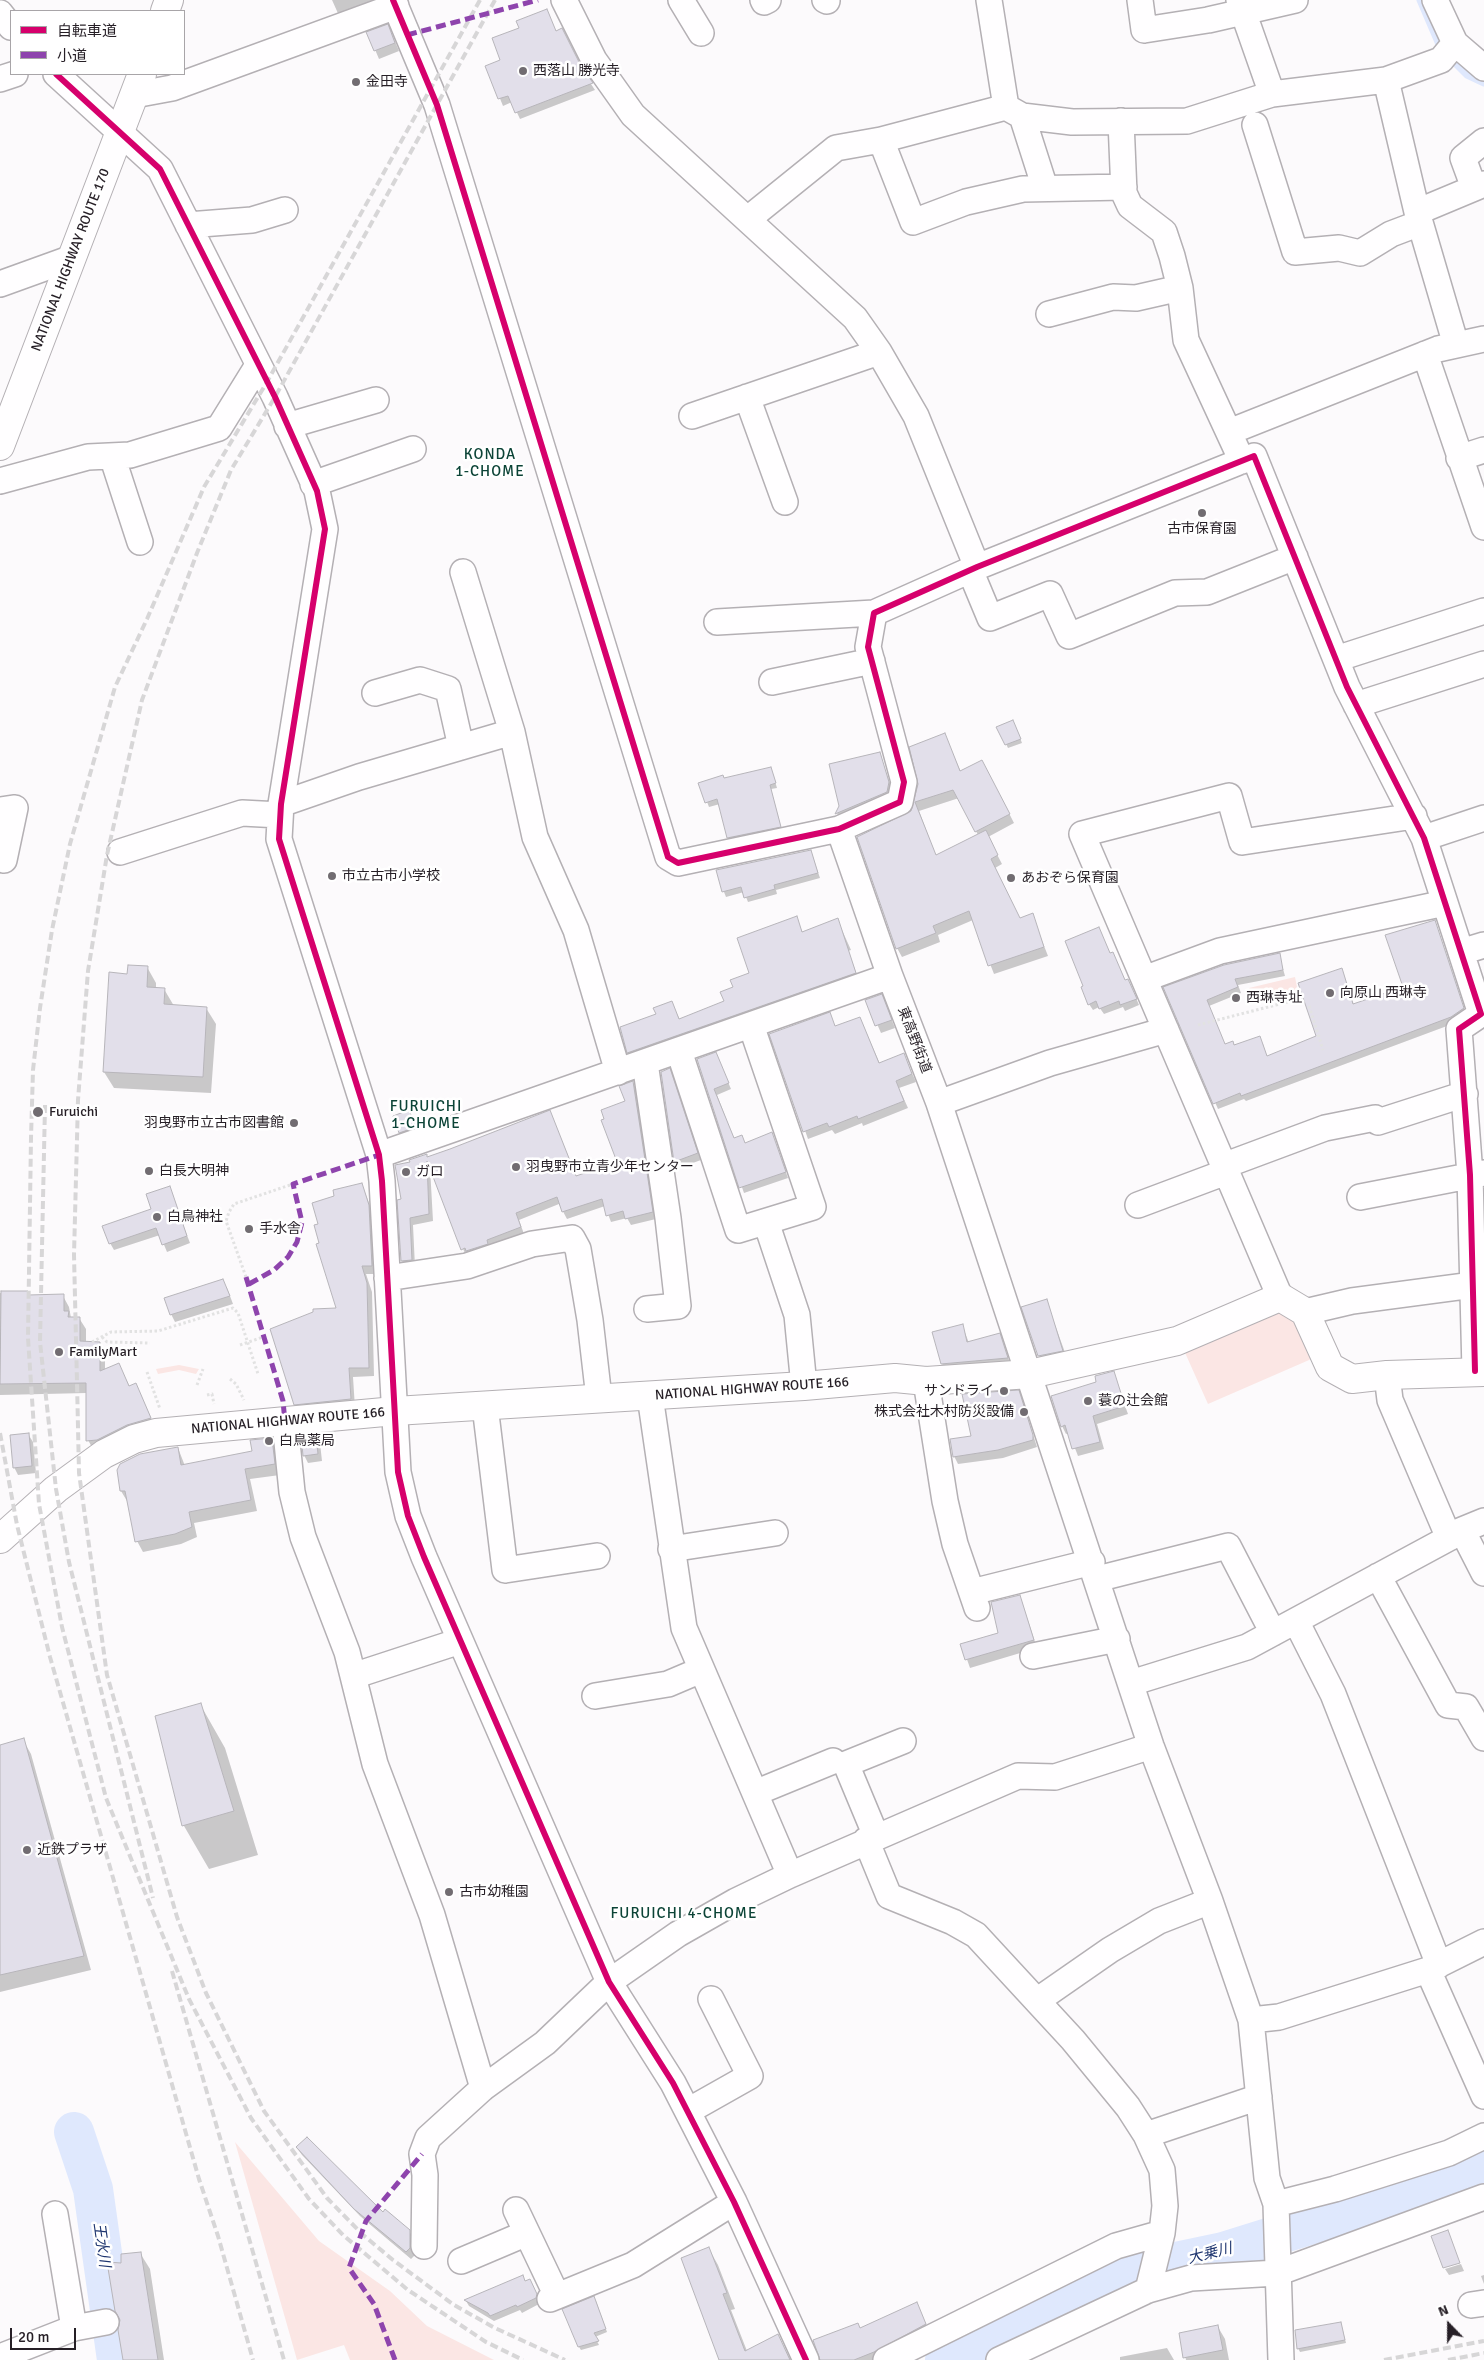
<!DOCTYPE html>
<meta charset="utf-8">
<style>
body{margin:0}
#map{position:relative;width:1484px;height:2360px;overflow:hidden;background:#fcfafc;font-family:Signika,"Noto Sans JP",sans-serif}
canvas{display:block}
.legend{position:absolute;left:10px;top:10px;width:175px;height:65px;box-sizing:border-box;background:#fff;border:1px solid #a8a5a8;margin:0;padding:6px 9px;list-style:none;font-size:15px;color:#261f26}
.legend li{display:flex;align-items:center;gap:10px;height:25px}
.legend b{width:25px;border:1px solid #a8a5a8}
.north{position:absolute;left:1424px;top:2300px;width:50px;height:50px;-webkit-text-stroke:4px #fff;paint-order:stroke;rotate:338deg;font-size:14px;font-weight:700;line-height:20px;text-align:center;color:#261f26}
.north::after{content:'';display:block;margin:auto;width:18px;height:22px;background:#261f26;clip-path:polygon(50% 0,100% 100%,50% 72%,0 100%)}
.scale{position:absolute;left:10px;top:2328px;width:66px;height:22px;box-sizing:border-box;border:2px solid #261f26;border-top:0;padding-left:6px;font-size:15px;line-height:18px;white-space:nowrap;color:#261f26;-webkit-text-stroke:4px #fff;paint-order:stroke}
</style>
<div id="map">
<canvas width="1484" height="2360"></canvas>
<ul class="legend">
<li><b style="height:6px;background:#d6006c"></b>自転車道</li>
<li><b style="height:6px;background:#8e44ad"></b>小道</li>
</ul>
<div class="north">N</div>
<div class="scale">20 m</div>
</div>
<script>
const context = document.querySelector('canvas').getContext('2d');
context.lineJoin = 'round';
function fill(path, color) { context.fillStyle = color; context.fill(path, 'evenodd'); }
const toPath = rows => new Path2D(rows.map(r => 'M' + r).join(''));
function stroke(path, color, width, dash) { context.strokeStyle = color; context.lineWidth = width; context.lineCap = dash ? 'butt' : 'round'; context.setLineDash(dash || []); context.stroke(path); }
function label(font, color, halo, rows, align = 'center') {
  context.font = font + ' Signika,"Noto Sans JP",sans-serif'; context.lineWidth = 5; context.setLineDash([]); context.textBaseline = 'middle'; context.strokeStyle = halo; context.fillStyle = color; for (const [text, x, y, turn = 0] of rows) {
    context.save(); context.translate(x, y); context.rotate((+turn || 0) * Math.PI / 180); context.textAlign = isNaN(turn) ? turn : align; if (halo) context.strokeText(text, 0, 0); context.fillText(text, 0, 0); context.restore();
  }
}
fill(toPath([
 [1295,977,1297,987,1289,996,1254,999,1249,988],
 [1278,1307,1295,1315,1316,1357,1208,1404,1182,1346],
 [179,1365,199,1369,196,1374,179,1370,158,1374,156,1369],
 [235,2142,319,2241,390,2291,427,2326,494,2360,350,2360,344,2345,297,2360]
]), '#fbe6e4');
fill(toPath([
 [332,0,372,0,375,8,341,20],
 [547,10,556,32,595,90,520,119,512,102,503,106,487,66,502,61,521,28],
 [368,33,392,34,399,51,379,59],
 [1015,725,1022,743,1008,748,998,727],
 [944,734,961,772,987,770,1014,823,988,837,1002,864,995,868,1020,919,1032,915,1048,956,994,974,973,920,938,935,940,942,902,957,897,948,912,812,919,784],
 [959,798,978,835,936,856,919,811],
 [879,753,893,791,891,799,840,820,837,813,840,806],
 [771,768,777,788,771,789,782,831,731,842,720,804,709,807,700,784],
 [811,851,820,878,776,890,777,894,748,902,744,892,726,897,724,892,718,871],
 [796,918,803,933,837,919,851,950,848,951,859,980,633,1059,628,1052,657,1015,672,1003,680,1020,726,1002,734,988,751,973],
 [1435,921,1466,1015,1455,1023,1246,1101,1244,1099,1218,1109,1165,988,1279,954,1285,976,1238,985,1241,993,1209,1006,1225,1045,1263,1044,1267,1057,1317,1037,1342,970,1354,1005,1405,988],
 [1099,928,1110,954,1113,953,1125,981,1131,986,1139,1005,1125,1011,1123,1007,1104,1014,1099,1007,1093,1010,1089,1004,1085,986],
 [147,967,156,983,156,989,164,989,174,1006,206,1008,216,1024,211,1093,114,1088,104,1072,129,975],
 [867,1001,885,1003,895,1028,881,1033],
 [829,1014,836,1028,860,1018,880,1064,904,1055,916,1082,899,1088,908,1108,863,1126,862,1123,835,1134,832,1130,808,1139,771,1034],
 [716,1054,731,1089,717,1095,734,1139,745,1144,772,1134,788,1178,744,1193,698,1060],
 [669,1070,701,1160,679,1168,675,1161],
 [633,1083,637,1090,656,1219,631,1225,627,1218,611,1222,605,1206,567,1219,559,1204,519,1220,524,1234,466,1256,430,1167,433,1221,413,1225,415,1267,406,1268,402,1261,399,1201,403,1200,412,1163,426,1155,428,1158,550,1112,577,1177,619,1163,626,1102],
 [411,1115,417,1130,402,1136,400,1132],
 [362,1184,373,1214,376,1274,366,1274,372,1292,374,1376,353,1377,355,1408,300,1413,295,1404,337,1309,320,1243,336,1197],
 [169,1188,190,1243,167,1252,160,1235,114,1250,110,1243,153,1210],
 [227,1288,233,1304,175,1322,171,1314],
 [28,1292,30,1296,63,1296,69,1307,71,1318,79,1318,86,1329,86,1343,99,1343,105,1354,105,1370,118,1364,130,1387,136,1384,156,1429,94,1451,88,1440,87,1393,0,1395,0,1293],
 [1046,1300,1067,1358,1043,1364,1039,1356],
 [962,1325,969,1343,999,1335,1011,1365,947,1372,942,1364],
 [1113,1373,1128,1414,1097,1424,1104,1449,1078,1456,1069,1433,1066,1434,1062,1426,1098,1383],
 [1018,1392,1022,1400,1037,1447,1003,1458,958,1464,954,1456],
 [28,1434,33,1442,36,1473,18,1475,14,1467],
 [315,1435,320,1443,322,1461,308,1463,304,1455],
 [271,1439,277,1450,280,1475,250,1479,257,1511,194,1523,197,1537,181,1544,143,1552,137,1541,127,1501,121,1491,178,1448,185,1466,253,1452],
 [1020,1596,1037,1648,970,1668,962,1645,1000,1634],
 [200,1704,225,1748,258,1855,209,1869,184,1826,157,1717],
 [23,1740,31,1754,91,1970,0,1992,0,1746],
 [297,2148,383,2214,409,2231,414,2239,414,2256,411,2259,360,2216,302,2155],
 [709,2249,718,2265,735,2309,731,2310,747,2351,778,2336,791,2360,720,2360],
 [140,2253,150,2269,164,2360,124,2360,121,2320],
 [1461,2264,1464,2271,1449,2275,1445,2269],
 [1484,2275,1484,2284,1481,2276],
 [529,2280,540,2301,539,2304,522,2313,520,2310,494,2321,469,2306,466,2301],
 [596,2301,607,2332,595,2337,599,2345,581,2350,579,2347],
 [916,2304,934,2340,896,2360,821,2360,860,2329],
 [1341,2323,1346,2343,1300,2352,1298,2348],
 [1218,2327,1225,2339,1229,2360,1186,2360,1180,2334],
 [1167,2348,1174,2360,1120,2360,1120,2357]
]), '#0003');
stroke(toPath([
 [1420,0,1441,49,1467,75,1484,83]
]), '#dfe8fd', 7);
stroke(toPath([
 [74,2132,93,2189,117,2360],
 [945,2360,1123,2273,1223,2252,1457,2179,1484,2167]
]), '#dfe8fd', 40);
const building = toPath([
 [547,9,556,31,562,28,581,66,593,83,515,113,508,96,498,99,485,66,500,60,492,38,519,28,516,21,547,9],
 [388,24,395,43,374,51,366,32,388,24],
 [1013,720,1021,739,1005,745,996,727,1013,720],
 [945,733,960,771,982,760,1010,814,975,832,953,790,915,802,936,855,986,830,998,855,991,859,1020,918,1033,913,1044,947,988,966,969,911,933,926,936,933,896,949,857,837,911,811,918,784,909,747,945,733],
 [880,752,889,782,887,792,835,814,839,806,829,764,880,752],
 [771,767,776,783,770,785,781,827,727,838,717,799,705,803,698,783,723,775,724,778,771,767],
 [811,850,818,873,774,885,775,889,744,898,741,887,722,892,716,870,811,850],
 [797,916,802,932,838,918,856,973,627,1053,620,1027,656,1014,653,1008,672,1001,679,1019,724,1001,720,992,733,987,730,980,749,973,737,938,797,916],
 [1435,920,1464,1008,1451,1017,1241,1096,1240,1093,1213,1104,1163,987,1224,965,1280,953,1283,970,1235,979,1238,987,1207,1000,1225,1044,1233,1041,1234,1045,1260,1036,1267,1056,1316,1036,1298,983,1342,968,1353,1004,1403,987,1385,935,1435,920],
 [1099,927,1110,953,1113,952,1125,980,1128,979,1137,999,1120,1005,1119,1001,1099,1009,1096,1001,1088,1005,1081,987,1083,986,1065,941,1099,927],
 [128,965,148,966,147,987,165,988,164,1004,207,1007,203,1077,103,1072,109,972,127,974,128,965],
 [882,994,892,1020,875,1026,865,1000,882,994],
 [830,1012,835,1026,860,1017,879,1063,904,1053,912,1074,896,1081,904,1101,858,1119,857,1116,829,1127,827,1123,803,1132,769,1034,830,1012],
 [716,1052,729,1083,714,1089,734,1138,742,1135,745,1143,772,1132,786,1172,739,1188,697,1059,716,1052],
 [670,1068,698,1153,674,1162,661,1072,670,1068],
 [633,1081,653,1212,625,1219,623,1211,606,1216,602,1199,562,1212,557,1197,516,1213,521,1227,487,1240,488,1244,466,1251,465,1248,461,1250,427,1161,429,1214,410,1218,412,1260,401,1261,397,1200,401,1199,395,1165,410,1162,409,1160,427,1154,427,1157,450,1149,550,1110,576,1176,617,1162,601,1120,604,1119,601,1110,625,1101,619,1086,633,1081],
 [409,1110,416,1127,399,1133,393,1116,409,1110],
 [362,1183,369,1205,372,1266,362,1266,367,1283,369,1368,349,1368,351,1399,294,1405,270,1329,313,1312,313,1309,336,1308,316,1244,319,1243,314,1225,318,1224,312,1203,334,1196,333,1190,362,1183],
 [170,1186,187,1236,162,1245,156,1228,109,1244,102,1226,151,1209,146,1194,170,1186],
 [223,1279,230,1296,170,1315,164,1298,223,1279],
 [1,1291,28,1291,28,1295,64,1294,64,1311,69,1311,68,1317,80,1317,80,1341,100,1342,100,1371,119,1363,129,1386,136,1383,151,1418,127,1425,97,1440,86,1441,86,1383,0,1384,1,1291],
 [1047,1299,1063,1351,1038,1356,1021,1307,1047,1299],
 [963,1324,967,1342,1000,1333,1008,1358,941,1364,932,1332,963,1324],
 [1114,1371,1125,1406,1093,1416,1100,1442,1072,1449,1065,1425,1061,1427,1051,1396,1096,1382,1095,1376,1114,1371],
 [1019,1390,1033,1435,1033,1440,998,1450,953,1457,950,1439,971,1436,962,1394,1019,1390],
 [29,1433,32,1466,13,1468,10,1435,29,1433],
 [316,1434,318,1454,303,1456,301,1435,316,1434],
 [272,1438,275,1464,245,1469,251,1500,189,1512,192,1527,175,1534,135,1542,125,1491,120,1491,117,1470,120,1464,140,1454,178,1447,181,1465,252,1451,250,1440,272,1438],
 [1020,1595,1034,1640,965,1660,960,1644,998,1633,991,1602,1020,1595],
 [201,1703,234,1811,182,1826,155,1716,201,1703],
 [24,1738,84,1956,0,1975,0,1745,24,1738],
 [307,2137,383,2212,385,2209,410,2230,410,2248,406,2252,354,2209,296,2147,307,2137],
 [1448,2230,1460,2263,1443,2268,1431,2236,1448,2230],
 [709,2247,727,2293,723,2294,745,2351,778,2334,790,2360,719,2360,681,2258,709,2247],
 [141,2252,158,2360,123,2360,118,2330,120,2320,115,2311,107,2262,121,2263,121,2254,141,2252],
 [523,2275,525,2281,530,2279,537,2294,536,2298,517,2307,516,2305,490,2316,488,2313,464,2300,523,2275],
 [594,2296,606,2329,594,2333,599,2341,578,2347,562,2309,594,2296],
 [917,2302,926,2324,874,2352,854,2360,820,2360,813,2340,858,2323,860,2328,917,2302],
 [1341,2322,1345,2340,1297,2349,1295,2330,1341,2322],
 [1218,2325,1223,2350,1183,2358,1179,2333,1218,2325]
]);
fill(building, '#e2dfea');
stroke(building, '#b7b5ba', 1);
const minor = toPath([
 [393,0,437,105,668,857,678,863,839,829,900,802,904,782,868,647,874,613,977,567,1254,456,1347,687,1424,838,1481,1014,1459,1029,1470,1175,1475,1371],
 [564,0,594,60,633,115,855,318,879,352,916,416,977,567],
 [681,0,701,33],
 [763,0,764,2,768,0],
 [825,0,827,1],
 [1140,0,1144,30,1208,20,1295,0],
 [1239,0,1272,94],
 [1435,0,1455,43,1484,68],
 [0,13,11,27],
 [56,74,160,169,275,397,317,491,325,529,281,804,279,839,379,1155,382,1181,398,1472,408,1516,424,1557,609,1982,673,2083,734,2202,806,2360],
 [0,79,15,74],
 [1386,80,1417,212,1456,345],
 [134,95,172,88,396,6],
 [1006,107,1022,116,1072,122,1187,121,1272,94,1386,80,1441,60,1455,43],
 [1022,116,1045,188],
 [1121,121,1124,193,1130,206,1164,232,1172,256,1180,288,1186,340,1242,461],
 [1255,125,1295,252,1339,248,1360,253,1391,234,1420,223],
 [881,140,913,222,966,202,1023,189,1124,187],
 [1474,188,1463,158,1484,141],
 [1417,212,1484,184],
 [748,219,836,148,881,140,1006,107,989,0],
 [188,225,252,220,285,210],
 [0,284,72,258],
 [1049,314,1113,297,1136,298,1180,288],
 [1425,354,1484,527],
 [747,397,785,502],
 [692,416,879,352],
 [287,426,376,400],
 [1229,432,1438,349,1484,339],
 [112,456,140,542],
 [1459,458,1484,450],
 [0,481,88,457,130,455,219,428,258,365],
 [313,484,413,449],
 [970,570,990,618,1050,594,1069,636,1175,593,1207,592,1295,557],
 [463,572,512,732],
 [717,622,874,613],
 [1336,659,1484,611],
 [772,682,872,661],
 [375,693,420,680,448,689,461,747],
 [1356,705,1484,664],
 [281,804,359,777,512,732,535,837,576,930,618,1072],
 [0,810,15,808,4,860],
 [839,829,890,976,939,1103,1151,1746,1210,1901,1251,2020,1267,2178,1276,2204],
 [1424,838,1484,818],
 [120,852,242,813,280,815],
 [1461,952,1484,945],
 [1144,979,1220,951,1445,903],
 [679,1051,738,1230,813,1207,751,1025],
 [645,1063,668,1218,678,1306,647,1309],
 [939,1103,1050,1063,1166,1030],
 [379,1155,890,976],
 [1223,1166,1325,1128,1375,1118,1378,1122,1465,1094],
 [1360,1197,1484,1173],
 [1138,1205,1226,1172],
 [766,1222,797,1315,804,1386],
 [387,1278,467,1266,532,1244,572,1238,578,1249,590,1320,599,1398],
 [1280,1297,1082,834,1229,796,1242,842,1414,816],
 [1305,1312,1352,1301,1473,1285],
 [1387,1375,1390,1400,1449,1538],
 [926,1381,945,1501,955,1544,977,1608],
 [650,1396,684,1628,790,1875],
 [485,1406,505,1570,597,1556],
 [285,1422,292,1492,303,1537,347,1652,375,1764,432,1915,483,2088],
 [1462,1530,1484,1521],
 [671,1549,775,1533],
 [1378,1576,1448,1705,1466,1707,1484,1738],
 [1097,1579,1228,1546,1273,1633],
 [972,1592,1092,1562],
 [1296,1621,1333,1694,1439,1965],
 [1033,1656,1117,1639],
 [353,1676,460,1641],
 [1131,1683,1247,1647,1449,1538,1462,1530,1484,1573],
 [595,1696,668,1684,701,1670],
 [755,1793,833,1761],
 [876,1836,846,1764,903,1741],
 [866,1840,889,1896,953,1922,976,1935,1073,2040,1128,2107,1146,2135,1162,2170,1165,2206,1162,2233,1148,2290],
 [1484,1942,1428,1970,1484,2096],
 [1038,2000,1110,1950,1159,1921,1210,1901],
 [1251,2020,1279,2017,1428,1970],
 [688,2111,750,2076,711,1999],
 [1146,2135,1259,2097],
 [516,2210,557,2296],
 [55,2214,74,2328],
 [424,2246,425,2175,422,2154,428,2138,483,2088,545,2043,609,1982,678,1934,736,1901,790,1875,1018,1776,1055,1777,1151,1746],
 [461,2261,527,2233],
 [550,2299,633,2265,734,2202],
 [1471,2305,1484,2303],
 [0,2357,74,2328,106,2322],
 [886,2360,1116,2246,1162,2233],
 [999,2360,1148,2290,1191,2278,1277,2273,1484,2197],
 [1281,2360,1276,2204,1335,2189,1449,2153,1484,2136]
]);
const highway = toPath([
 [165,11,169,0],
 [0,446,142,74],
 [0,1539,56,1489,104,1454,134,1439,156,1433,395,1411,804,1386,895,1378,926,1381,1030,1374,1177,1341,1280,1297,1305,1312,1330,1367,1352,1379,1387,1375,1484,1372]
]);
stroke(minor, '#b4b0b4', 28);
stroke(highway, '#b4b0b4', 30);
stroke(toPath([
 [1309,1006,1323,1050],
 [1198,1025,1303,998],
 [246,1277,226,1221,229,1212,234,1204,293,1184],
 [102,1337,107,1342,150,1343],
 [92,1342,111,1332,158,1331,233,1308,238,1313,258,1374],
 [240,1345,263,1337],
 [147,1372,160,1409],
 [230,1379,236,1384,244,1400],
 [197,1385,203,1369],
 [207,1395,212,1394,214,1404]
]), '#e2e2e2', 3, [2.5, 2.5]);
stroke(minor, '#fffeff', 25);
stroke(highway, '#fffeff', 28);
stroke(toPath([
 [480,0,267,382,204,487,147,619,115,687,70,844,52,930,40,1008,33,1070,31,1138,28,1338,39,1504,62,1627,106,1798,189,1999,251,2118,309,2199,343,2235,408,2290,486,2342,523,2360],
 [495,0,275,397,231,470,197,553,142,700,107,855,88,971,78,1100,74,1255,77,1382,79,1473,107,1675,177,1917,206,1993,264,2111,327,2198,362,2234,393,2260,454,2305,495,2328,565,2360],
 [45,1105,40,1342,56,1489,69,1562,153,1898],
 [0,1433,17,1525,50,1657,199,2179,218,2236,253,2360],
 [172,1971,284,2360],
 [1384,2360,1484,2341],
 [1448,2360,1484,2353]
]), '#d7d6d7', 4, [8, 4]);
stroke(toPath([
 [407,35,538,0],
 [246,1277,283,1401,285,1422],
 [249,1284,274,1270,288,1257,297,1242,302,1222,293,1184,379,1155],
 [395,2360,374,2304,349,2268,366,2221,422,2154]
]), '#8e44ad', 5, [10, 5]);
stroke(toPath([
 [393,0,437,105,668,857,678,863,839,829,900,802,904,782,868,647,874,613,977,567,1254,456,1347,687,1424,838,1481,1014,1459,1029,1470,1175,1475,1371],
 [56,74,160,169,275,397,317,491,325,529,281,804,279,839,379,1155,382,1181,398,1472,408,1516,424,1557,609,1982,673,2083,734,2202,806,2360]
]), '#d6006c', 6);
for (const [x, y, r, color] of [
 [523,71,5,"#716c71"],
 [356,82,5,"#716c71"],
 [1202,513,5,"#716c71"],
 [332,876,5,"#716c71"],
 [1011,878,5,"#716c71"],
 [1330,993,5,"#716c71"],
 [1236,998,5,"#716c71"],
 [38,1112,6,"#716c71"],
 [294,1123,5,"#716c71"],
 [516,1167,5,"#716c71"],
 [149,1171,5,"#716c71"],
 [406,1172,5,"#716c71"],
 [157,1217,5,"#716c71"],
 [249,1229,5,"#716c71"],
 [59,1352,5,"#716c71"],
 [1004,1391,5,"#716c71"],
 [1088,1401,5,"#716c71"],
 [1024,1412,5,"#716c71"],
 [269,1441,5,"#716c71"],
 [27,1850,5,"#716c71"],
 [449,1892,5,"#716c71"]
]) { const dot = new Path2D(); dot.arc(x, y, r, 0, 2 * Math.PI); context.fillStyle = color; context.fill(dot); stroke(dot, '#fff', 2); }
label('14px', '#261f26', '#fff', [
 ["西落山 勝光寺",533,71],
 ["金田寺",366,82],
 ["古市保育園",1202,529,"center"],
 ["市立古市小学校",342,876],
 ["あおぞら保育園",1021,878],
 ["向原山 西琳寺",1340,993],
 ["西琳寺址",1246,998],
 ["Furuichi",49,1112],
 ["羽曳野市立古市図書館",284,1123,"right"],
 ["羽曳野市立青少年センター",526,1167],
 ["白長大明神",159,1171],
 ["ガロ",416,1172],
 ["白鳥神社",167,1217],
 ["手水舎",259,1229],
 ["FamilyMart",69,1352],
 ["サンドライ",994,1391,"right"],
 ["蓑の辻会館",1098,1401],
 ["株式会社木村防災設備",1014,1412,"right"],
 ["白鳥薬局",279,1441],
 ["近鉄プラザ",37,1850],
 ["古市幼稚園",459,1892]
], 'left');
label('14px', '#261f26', '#fff', [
 ["NATIONAL HIGHWAY ROUTE 170",71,260,-69],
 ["東高野街道",914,1040,69],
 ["NATIONAL HIGHWAY ROUTE 166",752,1389,-4],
 ["NATIONAL HIGHWAY ROUTE 166",288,1421,-5]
]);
context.letterSpacing = '1px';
label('15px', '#0c4437', '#fff', [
 ["KONDA",490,455],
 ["1-CHOME",490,472],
 ["FURUICHI",426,1107],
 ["1-CHOME",426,1124],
 ["FURUICHI 4-CHOME",684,1914]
]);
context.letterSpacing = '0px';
label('italic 15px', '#1e356f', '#fff', [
 ["王水川",101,2245,82],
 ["大乗川",1210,2254,-14]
]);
</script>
